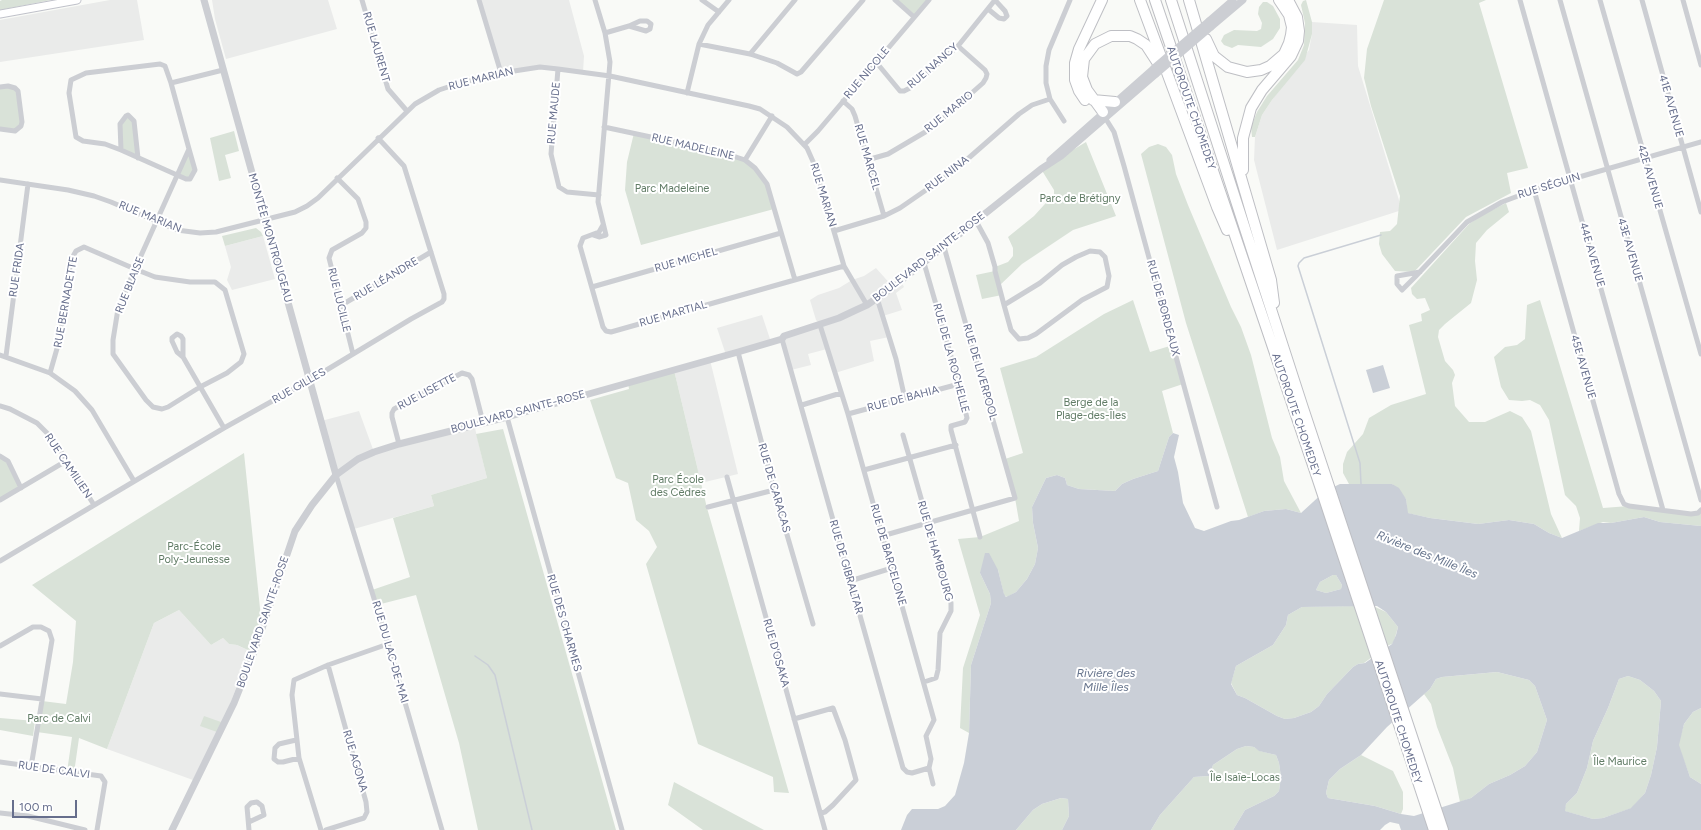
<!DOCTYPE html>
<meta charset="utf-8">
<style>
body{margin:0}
#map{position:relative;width:1701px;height:830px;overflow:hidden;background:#f9faf7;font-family:Figtree,sans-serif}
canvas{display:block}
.scale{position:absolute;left:12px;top:800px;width:65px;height:18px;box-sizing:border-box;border:2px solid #666e8c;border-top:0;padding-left:5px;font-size:12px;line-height:14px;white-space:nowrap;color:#666e8c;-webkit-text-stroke:3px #fff;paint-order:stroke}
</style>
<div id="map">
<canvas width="1701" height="830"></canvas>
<div class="scale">100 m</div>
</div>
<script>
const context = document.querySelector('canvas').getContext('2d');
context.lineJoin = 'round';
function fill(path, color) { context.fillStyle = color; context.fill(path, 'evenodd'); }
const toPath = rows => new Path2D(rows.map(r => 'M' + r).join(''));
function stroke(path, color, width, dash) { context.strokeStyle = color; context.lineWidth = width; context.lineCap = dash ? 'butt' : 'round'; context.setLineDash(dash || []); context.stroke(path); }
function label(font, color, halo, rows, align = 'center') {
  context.font = font + ' Figtree,sans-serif'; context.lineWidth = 4; context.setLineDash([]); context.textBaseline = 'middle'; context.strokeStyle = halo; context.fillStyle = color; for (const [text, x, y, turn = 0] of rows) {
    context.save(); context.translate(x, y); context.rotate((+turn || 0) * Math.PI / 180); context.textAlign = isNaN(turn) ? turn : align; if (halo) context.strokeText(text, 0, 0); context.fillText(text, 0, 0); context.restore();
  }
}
fill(toPath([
 [110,0,137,0,144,40,0,62,0,20],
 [212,0,328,0,337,29,226,59,215,19],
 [479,0,569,0,584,56,583,72,540,67,501,73],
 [1312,22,1357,25,1358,66,1402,210,1277,250,1254,160,1255,137,1262,115,1272,100,1309,50,1312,34],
 [263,236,275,279,232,290,227,280,231,267,225,246],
 [876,268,893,287,901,281,904,287,896,293,902,310,883,316,889,337,870,341,874,361,835,373,827,349,808,354,811,365,791,370,784,336,820,324,816,320,810,300,818,295,839,288,852,280,864,276],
 [762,315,771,342,726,355,717,328],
 [710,360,738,474,701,483,674,370],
 [359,411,374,452,474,424,487,478,431,495,434,506,354,529,321,421],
 [179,610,211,645,223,638,229,644,237,645,250,651,227,712,193,780,107,749,154,623]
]), '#eaebea');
fill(toPath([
 [2,0,51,0,0,10,0,1],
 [895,0,929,0,914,17],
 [1306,0,1312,22,1312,34,1305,60,1272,100,1262,115,1255,137,1252,137,1251,127,1257,112,1267,96,1298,60,1304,45,1305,23,1301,5,1303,1],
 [1384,0,1486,0,1479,3,1528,168,1507,173,1511,193,1466,217,1414,272,1395,271,1382,254,1379,244,1380,232,1390,231,1397,224,1400,196,1371,106,1364,78,1367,49],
 [1263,2,1267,2,1273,6,1280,19,1280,28,1273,39,1261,47,1238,45,1232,48,1224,45,1221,41,1224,35,1234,30,1257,31,1261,29,1262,23,1258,14,1259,7],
 [0,87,15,88,22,122,15,131,0,129],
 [126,116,134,121,138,158,121,150,121,120],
 [234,131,239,151,225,155,231,178,219,181,210,138],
 [634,133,721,152,745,160,755,168,767,186,774,209,641,245,625,190,627,162],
 [1086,142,1116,216,1073,230,1022,264,999,286,1002,295,982,299,976,275,995,271,995,267,1008,262,1013,256,1013,248,1008,237,1034,216,1054,194,1054,190,1041,169],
 [1158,144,1166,147,1172,155,1176,174,1188,205,1231,307,1241,327,1251,355,1272,438,1280,457,1284,481,1301,513,1286,509,1264,511,1248,517,1186,323,1141,154,1149,147],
 [189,149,195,170,190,179,178,175],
 [1506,203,1509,212,1487,230,1476,243,1475,261,1477,280,1471,303,1445,324,1439,330,1438,337,1445,361,1453,370,1455,375,1452,383,1455,406,1469,422,1485,422,1510,411,1522,417,1531,431,1551,514,1562,538,1549,533,1534,524,1509,520,1478,524,1430,518,1407,513,1406,499,1392,484,1349,484,1343,473,1343,464,1347,452,1363,434,1369,418,1391,405,1426,394,1409,325,1422,321,1421,314,1430,310,1425,298,1417,299,1412,294,1411,288,1469,224,1482,215],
 [256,228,261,232,263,236,225,246,222,236],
 [1133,300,1150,352,1173,345,1183,384,1162,391,1173,433,1169,437,1158,471,1133,479,1122,484,1115,491,1079,489,1067,485,1065,478,1057,475,1046,478,1032,507,1033,523,1038,548,1035,564,1027,579,1016,592,1007,597,1004,595,998,570,980,573,990,594,991,603,971,665,969,733,960,728,963,668,980,615,958,539,980,537,1019,521,1015,498,1005,459,1023,453,1000,368,1036,357,1104,314],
 [1540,300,1603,508,1629,506,1701,513,1701,526,1660,522,1644,517,1611,523,1603,522,1579,531,1580,518,1576,506,1565,495,1549,420,1540,405,1530,400,1522,401,1509,400,1501,387,1494,357,1505,347,1517,345,1525,339,1527,305],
 [674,370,707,508,789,793,774,792,773,777,698,744,646,564,657,547,649,531,636,520,628,483,616,478,590,400,629,389,628,383],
 [503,429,616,830,478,830,459,743,416,595,377,605,372,590,410,577,393,518,434,506,431,495,487,478,476,434],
 [244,453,261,618,250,651,237,645,229,644,223,638,211,645,179,610,154,623,107,749,79,738,74,773,67,772,72,737,37,732,42,701,66,704,73,662,76,621,32,585],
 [0,456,8,461,21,488,0,500],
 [1333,575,1336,575,1342,585,1341,589,1326,593,1316,590,1320,582],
 [1355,606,1372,657,1364,663,1358,664,1353,667,1327,694,1319,706,1311,712,1294,718,1285,719,1277,716,1245,698,1237,695,1231,683,1236,666,1273,645,1286,625,1288,615,1302,607],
 [1373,606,1386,612,1398,627,1394,641,1392,644,1386,646],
 [1497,672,1529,680,1535,686,1547,720,1537,752,1525,766,1510,775,1489,784,1471,798,1460,802,1453,768,1437,727,1431,704,1424,694,1430,689,1436,679,1442,677],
 [1628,676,1640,680,1654,691,1661,701,1657,747,1651,775,1645,793,1632,808,1603,818,1593,819,1564,811,1566,804,1577,793,1587,768,1593,741,1608,708,1619,679],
 [1701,708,1701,784,1690,777,1678,745,1684,724,1693,712],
 [204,716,221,722,217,732,200,726],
 [0,718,35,721,33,736,0,730],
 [1246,746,1254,747,1260,751,1276,755,1279,763,1281,777,1279,791,1274,796,1245,810,1233,830,1151,830,1160,815,1194,777,1209,776,1213,765,1237,749],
 [1361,755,1393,771,1403,792,1403,809,1401,814,1375,806,1328,798,1326,793,1329,780,1340,769],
 [674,782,764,830,703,830,668,805],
 [1061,798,1068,799,1069,816,1062,830,1016,830,1033,810,1042,804]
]), '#d9e2d8');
fill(toPath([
 [1383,365,1390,388,1373,393,1366,370],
 [1173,433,1179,435,1174,457,1178,472,1183,503,1195,528,1204,531,1231,521,1239,520,1264,511,1286,509,1301,513,1325,491,1340,484,1392,484,1399,488,1406,499,1408,513,1430,518,1478,524,1509,520,1534,524,1549,533,1562,538,1598,523,1611,523,1644,517,1660,522,1701,526,1701,708,1693,712,1684,724,1679,745,1690,777,1701,784,1701,830,1401,830,1399,824,1390,822,1385,825,1380,830,1233,830,1245,810,1274,796,1279,791,1281,777,1279,763,1276,755,1259,751,1254,747,1246,746,1237,749,1213,765,1209,776,1194,777,1160,815,1151,830,1062,830,1069,816,1068,799,1061,798,1042,804,1033,810,1016,830,901,830,907,815,912,809,938,809,945,806,955,795,964,763,969,733,971,665,991,603,990,594,980,573,985,553,989,553,998,570,1004,594,1006,597,1016,592,1027,579,1035,564,1038,548,1033,523,1032,507,1046,478,1057,475,1065,478,1067,485,1079,489,1115,491,1122,484,1133,479,1158,471,1169,437],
 [1333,575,1336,575,1342,585,1341,589,1326,593,1316,590,1320,582],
 [1377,606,1386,612,1398,627,1396,635,1392,644,1365,663,1358,664,1353,667,1327,694,1319,706,1311,712,1294,718,1285,719,1277,716,1245,698,1237,695,1231,684,1236,666,1273,645,1286,625,1288,615,1302,607],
 [1497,672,1529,680,1535,686,1547,720,1537,752,1525,766,1510,775,1489,784,1471,798,1414,816,1401,814,1375,806,1328,798,1326,793,1329,780,1340,769,1361,755,1387,727,1430,689,1436,679,1442,677],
 [1628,676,1640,680,1654,691,1661,701,1657,747,1651,775,1645,793,1631,808,1603,818,1593,819,1565,811,1566,804,1577,793,1587,768,1593,741,1608,708,1619,679]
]), '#cacfd7');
stroke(toPath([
 [1361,484,1360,463,1298,266,1299,263,1304,258,1381,235],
 [475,656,488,665,495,675,532,830]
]), '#cacfd7', 1.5);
const secondary = toPath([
 [0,14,77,0]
]);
const motorway = toPath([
 [1140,0,1217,207,1227,230],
 [1155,0,1315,471,1434,830],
 [1171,0,1303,408,1443,830],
 [1189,0,1271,280,1274,303],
 [1206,39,1214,56,1228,67,1247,72,1261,70,1270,66,1284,54,1289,43,1291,35,1292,27,1289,15,1279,0],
 [1085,100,1079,91,1075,80,1075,63,1079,49,1102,0],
 [1093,100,1115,102],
 [1103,112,1087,90,1082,77,1084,59,1095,44,1111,36,1130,36,1137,39,1146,45,1159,65],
 [1243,170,1243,138,1251,108,1262,90,1291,56,1298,41,1299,31,1297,17,1288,0]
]);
stroke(secondary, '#c0c2ca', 9);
stroke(motorway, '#bebfc4', 12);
stroke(toPath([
 [362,0,388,89,407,111],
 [479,0,501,73],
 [702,0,719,12],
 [895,0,914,17],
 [1520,0,1663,510],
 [1560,0,1701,500],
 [1600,0,1701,354],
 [1642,0,1701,212],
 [1683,0,1701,65],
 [988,9,999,18,1004,19,1007,16,1005,11,995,0],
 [605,33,629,26,640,21,647,21,651,24,650,29,646,31,629,26],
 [699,44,750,54,777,63,797,74,801,72,863,0],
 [750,54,795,0],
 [876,62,900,91,904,91,910,88,958,46,995,0],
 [160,64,165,66,171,83,189,149,195,170,190,179,186,179,121,150,105,144,83,141,76,137,69,93,71,80,86,73,160,64],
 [558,69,551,154,559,187,567,192,599,195],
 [171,83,223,70],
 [0,87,8,86,15,88,18,91,22,122,21,126,15,131,0,129],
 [687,93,699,44,708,25,729,0],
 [843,101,852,109,855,116,884,216],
 [1104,116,1114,132,1124,166,1217,507],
 [1064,121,1050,99,1046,83,1046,66,1049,50,1070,0],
 [604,127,721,152,745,160,755,168,767,184,795,280],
 [804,145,818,131,929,0],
 [121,150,120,124,126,116,128,115,134,121,138,158],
 [745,160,772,116],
 [867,160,888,154,932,128,983,83,986,78,987,74,985,70,958,46],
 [337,178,358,199,366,222,366,228,362,233,332,250,329,258,353,354],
 [0,180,68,190,94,196,111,202,177,230,200,233,216,232,295,212,307,206,318,198,415,104,439,90,457,84,501,73,540,67,558,69,610,76,749,106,760,109,787,127,807,148,815,166,844,266,867,305],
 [1534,190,1619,494,1624,504,1629,506,1691,514,1698,513,1701,510],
 [976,221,988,243,995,267,995,271,1004,305,1011,330,1019,339,1028,338,1036,334,1082,300,1107,287,1109,276,1105,257,1100,252,1090,251,1076,257,1062,265,1040,283,1004,305],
 [603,225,599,232,583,238,580,246,603,327,606,331,611,332,844,266],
 [834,231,884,216,900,208,955,170,1019,114,1032,105,1050,99],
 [593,235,599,237,606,235,598,202,610,62,605,33,595,0],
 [924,263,959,384,967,418,965,422,951,426,951,430,980,537],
 [1420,272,1397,276,1397,284,1402,290,1415,277,1467,222,1502,202,1534,190,1701,142],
 [592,287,781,233],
 [877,298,896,359,905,399],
 [340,306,431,252],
 [820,325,848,414,934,720,926,736,931,759,929,768,933,784],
 [782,339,903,768,907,772,912,773,929,768],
 [738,352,774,490,813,624],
 [0,355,50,373,75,391,92,410,134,481],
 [6,356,28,184],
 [183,357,183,339,181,336,177,334,172,338,172,341,177,352,183,357,224,428],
 [50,373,60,338,71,260,76,251,84,247,135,269,155,277,190,282,215,282,225,290,244,354,241,362,227,373,200,387,168,407,162,409,153,407,146,400,113,354,113,340,118,309,135,269,189,149],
 [802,405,841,393],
 [0,406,10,409,37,423,53,439,94,505],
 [848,414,959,384],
 [507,417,622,830],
 [903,435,951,603,951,611,940,633,938,670,936,678,924,682],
 [399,444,392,417,392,413,394,409,462,373,469,375,472,379,483,422],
 [0,456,8,461,21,488],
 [864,470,956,445],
 [336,475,388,644,442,830],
 [727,477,825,830],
 [0,500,66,461],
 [708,507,774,490],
 [882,536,1015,498,944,247],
 [0,561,224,428,310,380,411,319,442,302,444,299,444,294,404,166,378,138],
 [850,581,892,568],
 [0,646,33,627,41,627,49,631,52,640,31,767],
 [0,694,42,699],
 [794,719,833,708,845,740,856,780,833,805,825,812,821,813],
 [296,740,279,744,275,748,274,759,278,762,283,762,299,758],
 [0,762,101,776,105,782,97,830],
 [0,813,28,816,85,830],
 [249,822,264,815,262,806,257,802,251,803,247,807,249,830],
 [321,830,299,758,292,695,294,680,328,665,388,644],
 [326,830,364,818,367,812,366,802,328,665]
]), '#ccced3', 5);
stroke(toPath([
 [204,0,336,475],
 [1209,21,1233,0],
 [1211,27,1243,0],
 [1050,160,1154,68],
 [172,830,234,703,253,655,295,531,312,505,336,475,358,459,374,452,399,444,507,417,738,352,782,339,784,336,839,318,856,310,867,305,893,287,1041,169,1061,156,1156,74]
]), '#ccced3', 7);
stroke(secondary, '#fff', 7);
stroke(motorway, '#fff', 10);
stroke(toPath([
 [1154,68,1209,21],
 [1156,74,1211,27]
]), '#ccced3', 7);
label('11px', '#666e8c', '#fff', [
 ["RUE LAURENT",376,47,74],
 ["RUE NANCY",933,66,-41],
 ["RUE NICOLE",867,73,-50],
 ["RUE MARIAN",481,79,-14],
 ["41E AVENUE",1671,106,74],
 ["AUTOROUTE CHOMEDEY",1191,108,71],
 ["RUE MARIO",949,112,-39],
 ["RUE MAUDE",554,113,-85],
 ["RUE MADELEINE",693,147,13],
 ["RUE MARCEL",867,157,74],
 ["RUE NINA",947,174,-37],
 ["42E AVENUE",1650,177,74],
 ["RUE SÉGUIN",1549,186,-17],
 ["RUE MARIAN",823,195,73],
 ["RUE MARIAN",150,217,22],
 ["MONTÉE MONTROUGEAU",270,238,74],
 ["43E AVENUE",1630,250,74],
 ["44E AVENUE",1592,255,74],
 ["BOULEVARD SAINTE-ROSE",929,257,-38],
 ["RUE MICHEL",686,260,-16],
 ["RUE FRIDA",17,270,-82],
 ["RUE LÉANDRE",386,279,-31],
 ["RUE BLAISE",130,285,-68],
 ["RUE LUCILLE",339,300,76],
 ["RUE BERNADETTE",66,302,-80],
 ["RUE DE BORDEAUX",1163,308,75],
 ["RUE MARTIAL",673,314,-16],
 ["RUE DE LA ROCHELLE",951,358,75],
 ["45E AVENUE",1583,367,74],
 ["RUE DE LIVERPOOL",980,372,74],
 ["RUE GILLES",299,386,-30],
 ["RUE LISETTE",427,392,-28],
 ["RUE DE BAHIA",903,399,-15],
 ["BOULEVARD SAINTE-ROSE",518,412,-15],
 ["AUTOROUTE CHOMEDEY",1296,415,71],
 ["RUE CAMILIEN",68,466,56],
 ["RUE DE CARACAS",774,488,74],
 ["RUE DE HAMBOURG",935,551,74],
 ["RUE DE BARCELONE",888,555,74],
 ["RUE DE GIBRALTAR",846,567,74],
 ["BOULEVARD SAINTE-ROSE",263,622,-71],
 ["RUE DES CHARMES",564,623,74],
 ["RUE DU LAC-DE-MAI",390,652,74],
 ["RUE D'OSAKA",776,653,74],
 ["AUTOROUTE CHOMEDEY",1398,722,72],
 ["RUE AGONA",355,761,74],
 ["RUE DE CALVI",54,770,8]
]);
label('11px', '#617c66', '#fff', [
 ["Parc Madeleine",672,189],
 ["Parc de Brétigny",1080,199],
 ["Berge de la",1091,403],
 ["Plage-des-Îles",1091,416],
 ["Parc École",678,480],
 ["des Cèdres",678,493],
 ["Parc-École",194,547],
 ["Poly-Jeunesse",194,560],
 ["Parc de Calvi",59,719],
 ["Île Maurice",1620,762],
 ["Île Isaïe-Locas",1245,778]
]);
label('italic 12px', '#67758d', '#fff', [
 ["Rivière des Mille Îles",1427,555,22],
 ["Rivière des",1106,673],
 ["Mille Îles",1106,687]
]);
</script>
